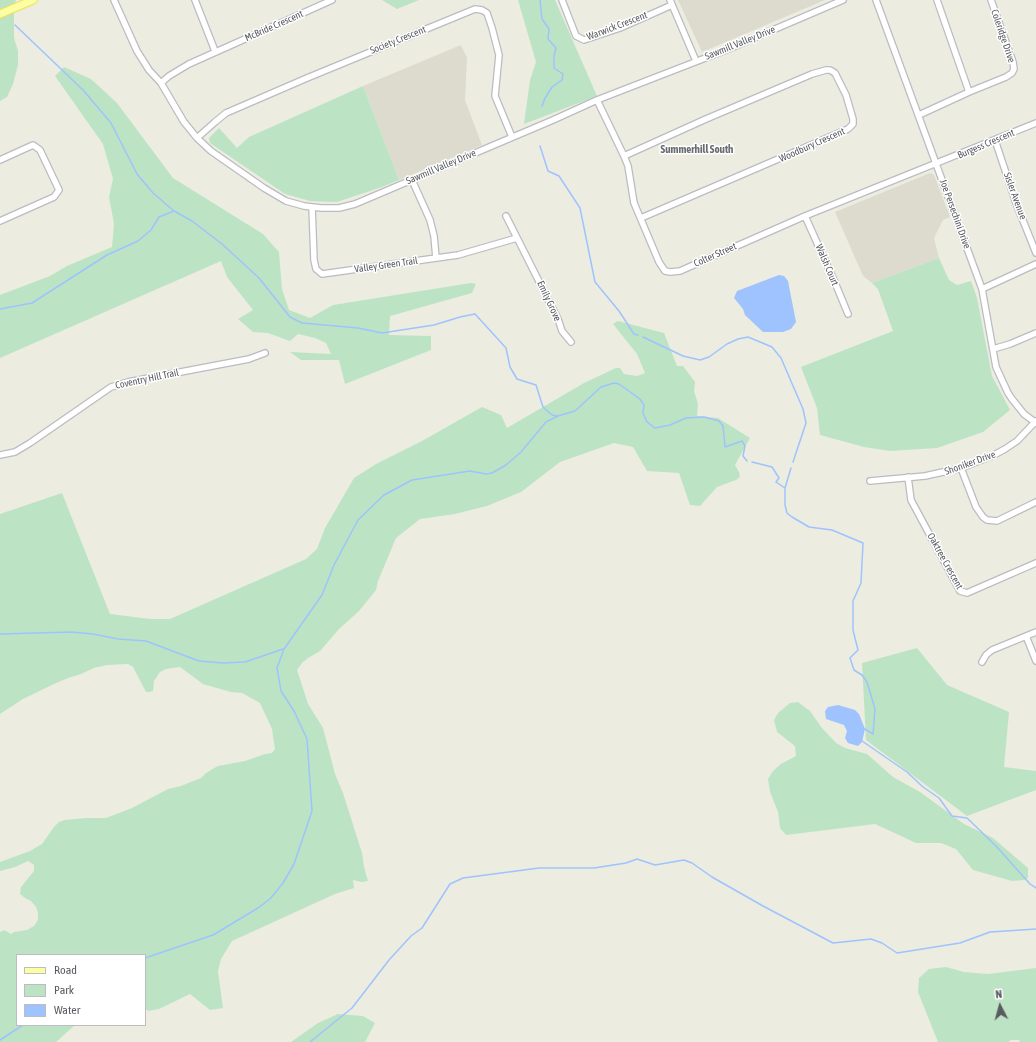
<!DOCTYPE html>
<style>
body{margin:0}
#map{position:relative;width:1036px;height:1042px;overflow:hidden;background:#ecece0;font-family:"Asap Condensed",sans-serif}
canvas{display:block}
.legend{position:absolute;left:16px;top:954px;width:130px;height:72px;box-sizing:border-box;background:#fff;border:1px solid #bdbdc0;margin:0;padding:5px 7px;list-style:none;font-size:12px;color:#595b61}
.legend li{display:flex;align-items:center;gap:8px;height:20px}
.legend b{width:20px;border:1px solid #bdbdc0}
.north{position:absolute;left:980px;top:986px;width:40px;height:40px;-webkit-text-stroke:3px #fff;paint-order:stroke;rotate:354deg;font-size:11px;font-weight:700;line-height:16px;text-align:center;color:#595b61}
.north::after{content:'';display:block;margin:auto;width:14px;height:18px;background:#595b61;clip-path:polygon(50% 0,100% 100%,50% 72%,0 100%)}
</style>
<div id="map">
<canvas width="1036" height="1042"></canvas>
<ul class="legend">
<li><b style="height:5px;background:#fcfea3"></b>Road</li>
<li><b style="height:11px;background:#bce4c4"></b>Park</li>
<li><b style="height:11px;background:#9ec3fe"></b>Water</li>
</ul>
<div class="north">N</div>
</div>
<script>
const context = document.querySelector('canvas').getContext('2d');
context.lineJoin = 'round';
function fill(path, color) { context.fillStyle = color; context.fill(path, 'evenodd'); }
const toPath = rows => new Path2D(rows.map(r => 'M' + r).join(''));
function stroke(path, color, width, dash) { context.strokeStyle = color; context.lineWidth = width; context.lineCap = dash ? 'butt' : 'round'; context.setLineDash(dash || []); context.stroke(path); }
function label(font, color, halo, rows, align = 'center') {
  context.font = font + ' "Asap Condensed",sans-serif'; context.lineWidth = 3; context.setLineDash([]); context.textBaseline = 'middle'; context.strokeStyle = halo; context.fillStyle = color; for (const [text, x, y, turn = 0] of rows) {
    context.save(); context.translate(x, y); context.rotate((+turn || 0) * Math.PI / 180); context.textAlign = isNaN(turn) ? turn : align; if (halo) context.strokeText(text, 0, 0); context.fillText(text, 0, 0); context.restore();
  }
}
fill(toPath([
 [678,0,825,0,702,52],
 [461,45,467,58,465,100,482,145,399,180,363,86],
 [930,173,934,175,950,217,943,220,934,238,939,258,872,283,863,276,835,212]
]), '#dcdbce');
fill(toPath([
 [0,0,16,0,14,6,14,38,18,51,18,65,13,84,7,97,0,101],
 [382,0,419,0,397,9],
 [518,0,555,0,597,96,524,124,530,80,536,62],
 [64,67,91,79,117,103,173,178,263,234,279,252,282,289,289,310,310,318,333,305,471,283,476,284,472,293,390,316,389,335,431,336,431,350,345,384,339,360,301,360,290,352,331,354,326,343,315,338,298,334,290,341,268,333,253,332,238,319,253,310,227,277,221,261,0,358,0,295,50,276,67,266,112,247,114,224,109,197,113,179,103,144,55,76],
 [363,86,399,180,382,187,337,202,310,201,285,194,210,143,209,138,219,128,237,148,249,137],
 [939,258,949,280,957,285,971,281,977,298,992,376,1010,410,983,432,937,448,890,451,864,447,820,435,817,408,801,367,893,331,878,289,872,283],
 [618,321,664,333,677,366,683,366,695,382,694,391,698,404,697,416,718,418,750,438,735,465,739,472,740,477,736,480,717,487,700,506,690,505,679,473,647,471,633,447,614,443,560,462,521,492,487,506,455,514,420,519,396,538,378,581,376,590,359,611,339,629,320,651,308,658,302,663,297,670,308,704,323,728,335,774,343,793,362,853,364,867,368,881,362,882,353,880,354,888,335,894,232,941,221,959,218,971,223,1008,210,1010,190,994,159,1009,148,1011,145,1009,145,955,17,955,17,1025,75,1025,56,1042,0,1042,0,932,4,930,11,934,14,932,27,930,34,926,38,920,38,913,36,907,31,901,25,898,20,894,21,887,34,871,34,865,28,861,15,867,0,871,0,862,30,851,42,844,54,827,59,822,65,820,86,818,106,818,132,808,168,789,181,786,201,778,206,773,218,766,245,761,265,754,272,753,275,749,272,729,260,703,242,693,231,692,203,684,180,667,166,669,160,672,154,681,153,691,149,692,146,692,133,667,128,664,107,665,94,668,81,674,68,678,54,684,23,699,0,714,0,514,62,493,110,614,150,619,170,619,306,559,317,549,325,528,354,478,376,464,422,441,482,407,501,415,507,428,584,383,616,368,620,368,624,374,637,376,645,373,637,354,613,324],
 [917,648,947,685,1009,712,1004,767,1036,771,1036,790,967,816,866,740,862,663],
 [798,702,810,711,822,728,836,743,845,748,867,754,893,777,920,792,964,824,993,838,1028,868,1028,878,1024,880,1012,881,973,870,956,849,941,843,916,843,875,824,786,835,780,828,778,812,770,792,768,779,773,771,781,764,796,756,795,746,777,732,774,720,778,713,790,703],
 [946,967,964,972,988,974,1036,968,1036,1042,1020,1042,1019,1040,1011,1040,1008,1042,938,1042,918,992,919,978,929,969],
 [338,1014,363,1016,375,1023,365,1042,291,1042,318,1023]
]), '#bce4c4');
fill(toPath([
 [779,275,784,276,788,281,796,322,791,329,783,332,763,332,745,315,743,309,734,298,737,291],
 [838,705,855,710,859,714,865,729,862,742,858,746,848,743,845,738,847,731,844,725,826,719,825,711,828,707]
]), '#9ec3fe');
stroke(toPath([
 [540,0,542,19,549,29,548,39,556,48,554,56,554,68,563,74,562,80,552,87,545,98,542,106],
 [15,25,83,90,111,123,137,174,153,193,174,211,192,221,222,244,259,278,290,317,302,323,358,328,382,333,434,325,460,317,475,314,506,348,510,367,517,379,536,385,543,407,552,415,557,416],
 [540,146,548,171,559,176,580,208,595,282,619,311,634,334,638,335],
 [0,309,32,303,107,255,138,241,151,230,159,217,174,211],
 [643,337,683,356,700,360,709,357,727,344,738,339,748,337,772,347,781,358,803,409,806,423,793,462],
 [752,462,772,467,779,478,776,482,785,488],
 [791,468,785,488,785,505,787,513,792,517,809,527,832,530,863,543,861,583,853,601,853,630,858,650,850,658,854,670,862,675,867,682,875,709,873,734,865,729,863,730],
 [0,634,71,632,93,634,118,639,146,641,199,661,223,663,245,662,283,649],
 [862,741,907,772,923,787,939,798,952,816,967,818,996,846,1030,884,1036,888],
 [145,958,213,935,258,908,271,898,283,883,294,864,312,811,307,739,294,711,281,691,277,668,284,649,322,595,334,565,358,520,384,495,412,480,470,471,486,474,492,473,506,465,521,452,546,422,558,416,575,411,601,387,614,383,619,384,640,399,644,405,643,413,647,422,655,428,670,425,686,418,704,417,719,421,723,426,725,447,742,441,745,446,743,456,747,461],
 [0,1040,23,1025],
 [310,1042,352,1008,389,960,411,936,422,928,450,884,463,878,539,868,594,868,626,863,637,859,655,865,684,860,692,863,712,877,763,906,833,943,871,939,882,943,897,953,960,943,990,932,1036,929]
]), '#9ec3fe', 1.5);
const minor = toPath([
 [114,0,137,51,149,70,161,83,184,122,197,138,211,151,264,188,286,201,304,206,321,208,339,208,355,204,553,120,597,100,726,50,843,0],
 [195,0,215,51],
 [562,0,576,36,584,40,620,28,672,5],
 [670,0,696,61],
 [876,0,982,289,996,367,1008,393,1012,399,1024,414,1036,423],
 [937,0,969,92],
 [161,83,169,76,189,64,332,0],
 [597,100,624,156,628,166,634,203,659,262,665,271,670,272,680,271,805,216,1036,123],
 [919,115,969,92,1006,77,1012,73,1014,69,1013,62,991,0],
 [197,138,215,122,226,113,307,78,475,9,482,10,487,13,492,28,499,55,495,96,512,137],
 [995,140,1016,203,1036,253],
 [624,156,706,119,812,74,826,70,830,70,835,73,846,95,853,119,853,124,848,129,641,218],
 [0,160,33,145,40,150,59,190,54,197,0,221],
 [412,180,430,220,434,236,436,258],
 [312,207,314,260,316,269,322,274,458,255,517,238],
 [506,216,558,319,562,331,571,342],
 [805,216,836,285,848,314],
 [982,289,1036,264],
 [993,349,1010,344,1036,333],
 [0,455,15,452,30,443,111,387,128,382,249,359,265,353],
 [961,468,976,507,983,517,987,520,997,521,1036,502],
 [908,477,911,500,960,591,967,593,1036,563],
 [870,481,925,476,961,468,994,455,1005,449,1017,441,1036,421],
 [1026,636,1036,661],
 [982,662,986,655,992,650,1036,632]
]);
const major = toPath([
 [0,14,33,0]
]);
stroke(minor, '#bbbcc2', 8);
stroke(major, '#efe056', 9);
stroke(minor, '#fff', 5.5);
stroke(major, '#fcfea3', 7);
label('10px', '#595b61', '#fff', [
 ["McBride Crescent",274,26,-24],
 ["Warwick Crescent",617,26,-21],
 ["Coleridge Drive",1003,36,71],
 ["Society Crescent",398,40,-22],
 ["Sawmill Valley Drive",740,43,-22],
 ["Burgess Crescent",986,144,-23],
 ["Woodbury Crescent",812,145,-24],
 ["Sawmill Valley Drive",441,167,-23],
 ["Sisler Avenue",1015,196,70],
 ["Joe Persechini Drive",955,214,70],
 ["Colter Street",715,255,-24],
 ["Valley Green Trail",386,265,-8],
 ["Walsh Court",827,265,67],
 ["Emily Grove",549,301,65],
 ["Coventry Hill Trail",147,379,-12],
 ["Shoniker Drive",970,463,-20],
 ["Oaktree Crescent",945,561,61]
]);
label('bold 11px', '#6a6d73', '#fff', [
 ["Summerhill South",697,150]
]);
</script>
